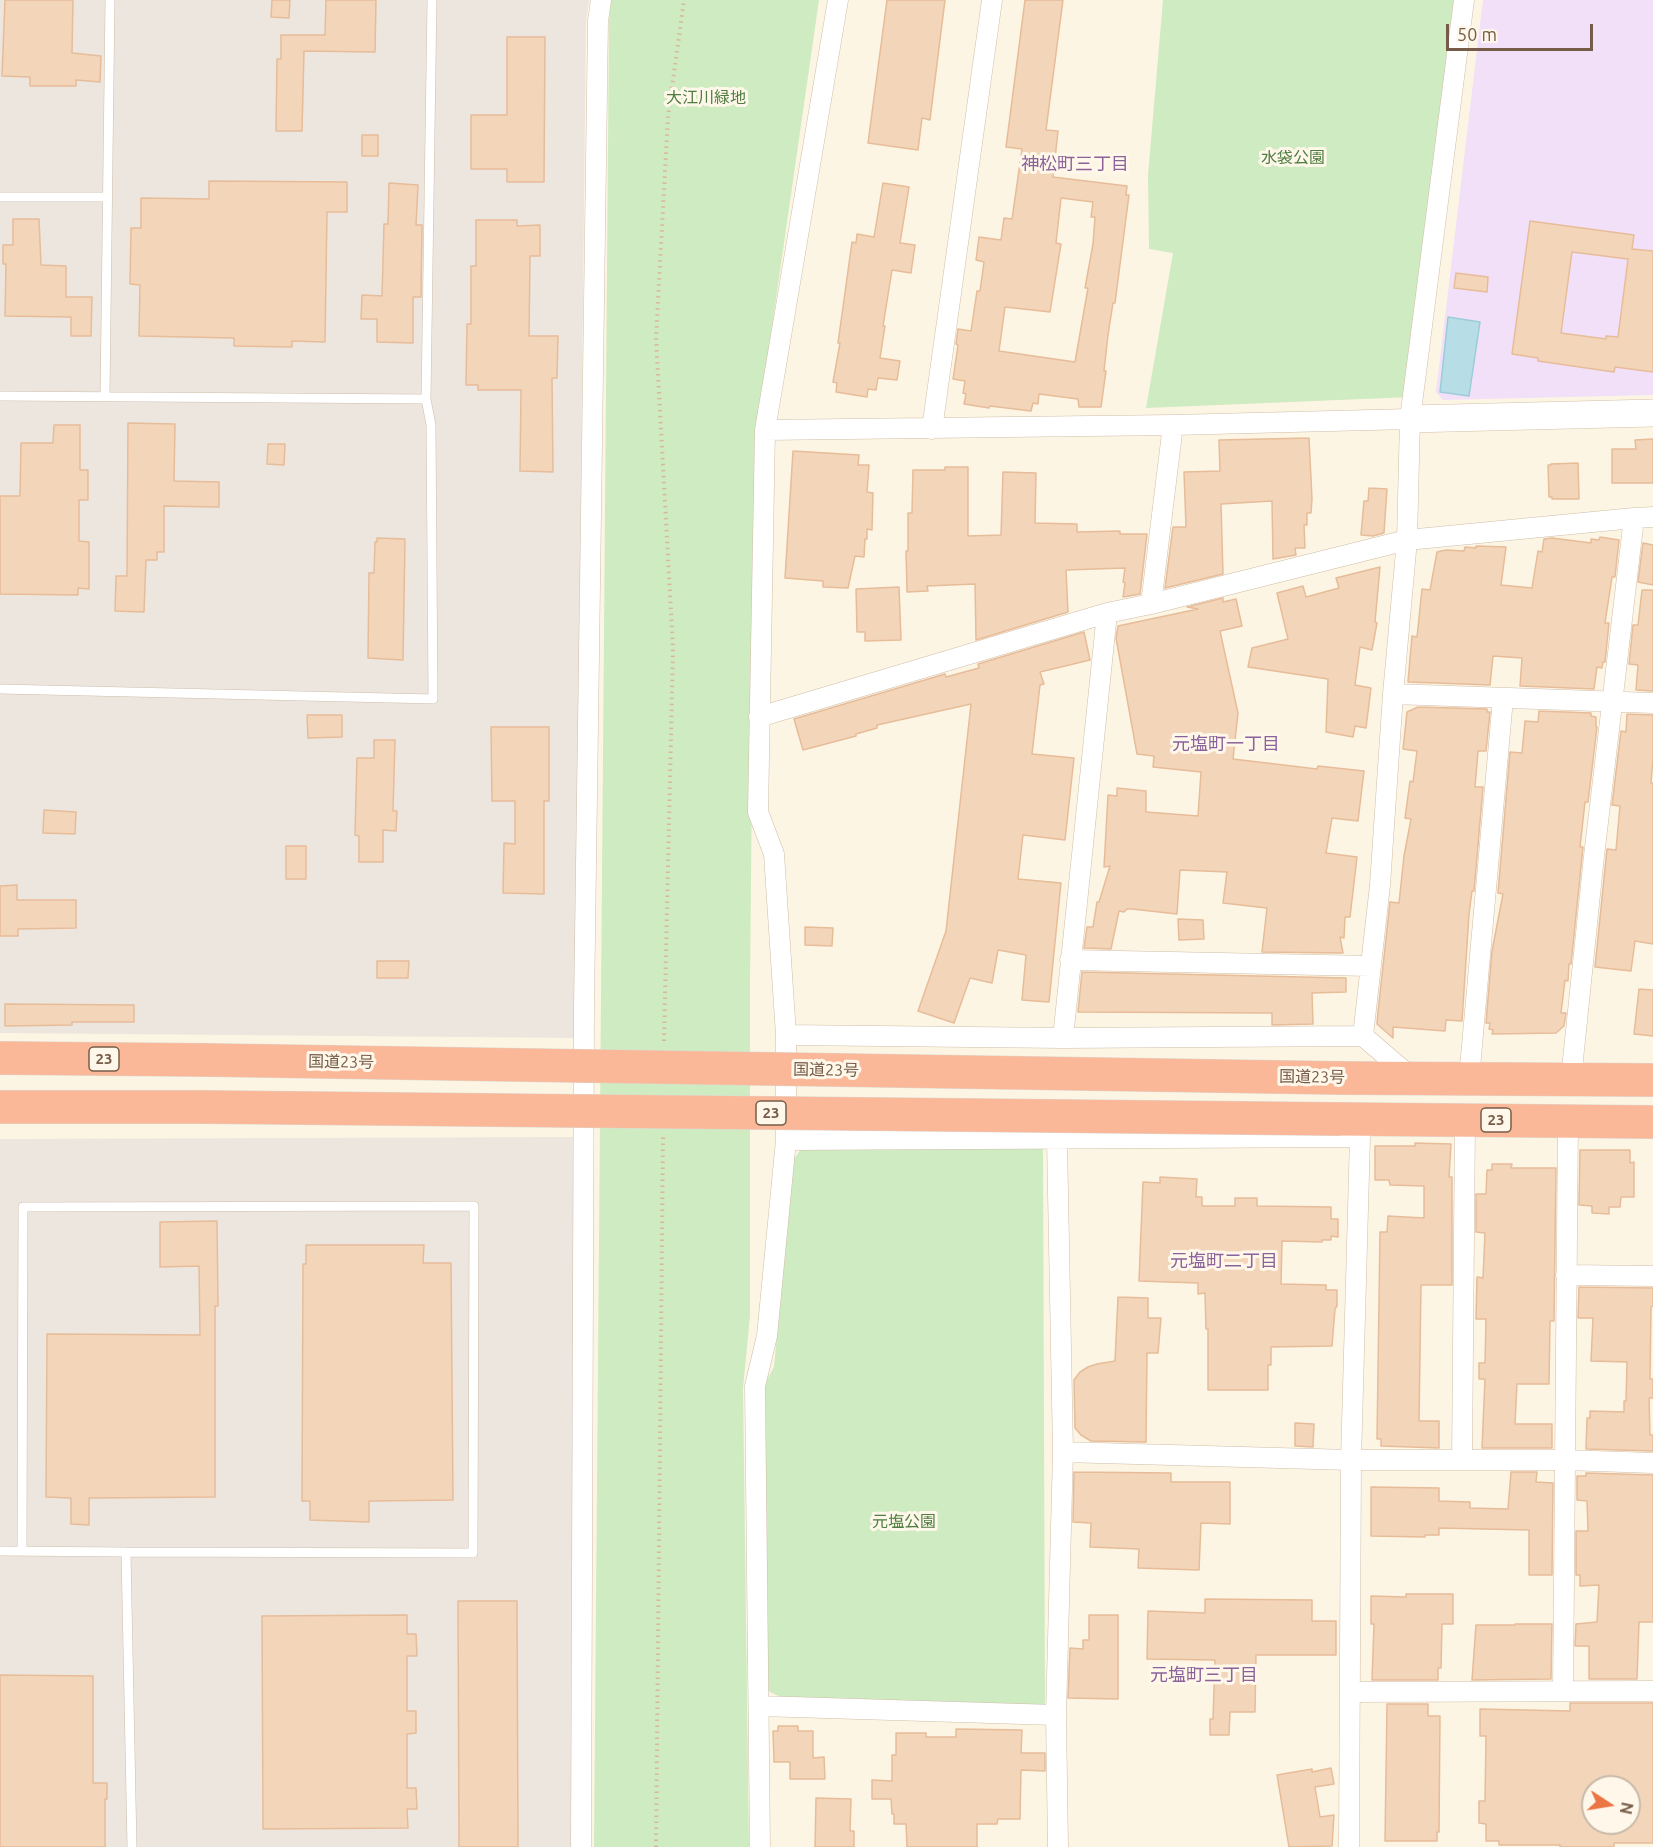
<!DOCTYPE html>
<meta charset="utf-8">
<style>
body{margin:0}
#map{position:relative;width:1653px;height:1847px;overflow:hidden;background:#fdf5e3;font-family:Ubuntu,sans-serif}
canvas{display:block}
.north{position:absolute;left:1581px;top:1775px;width:60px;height:60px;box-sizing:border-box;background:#fff8ea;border:2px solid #c8baa9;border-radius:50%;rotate:102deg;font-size:16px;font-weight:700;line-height:24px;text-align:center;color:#765c48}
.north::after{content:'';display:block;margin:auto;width:21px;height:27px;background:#ec7544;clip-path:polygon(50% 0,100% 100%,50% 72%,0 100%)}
.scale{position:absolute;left:1446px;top:24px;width:147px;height:27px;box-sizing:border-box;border:3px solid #765c48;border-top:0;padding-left:8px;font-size:18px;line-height:21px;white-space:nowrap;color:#765c48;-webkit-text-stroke:4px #fff8ea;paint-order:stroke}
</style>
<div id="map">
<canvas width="1653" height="1847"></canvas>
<div class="north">N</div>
<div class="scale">50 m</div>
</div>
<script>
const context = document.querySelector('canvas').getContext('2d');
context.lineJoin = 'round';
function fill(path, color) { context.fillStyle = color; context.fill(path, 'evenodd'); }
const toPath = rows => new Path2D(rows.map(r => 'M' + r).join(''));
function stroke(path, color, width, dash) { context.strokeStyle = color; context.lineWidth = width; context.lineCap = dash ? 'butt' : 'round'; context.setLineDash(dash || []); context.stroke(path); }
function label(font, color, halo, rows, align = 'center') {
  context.font = font + ' Ubuntu,"Noto Sans JP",sans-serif'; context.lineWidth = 6; context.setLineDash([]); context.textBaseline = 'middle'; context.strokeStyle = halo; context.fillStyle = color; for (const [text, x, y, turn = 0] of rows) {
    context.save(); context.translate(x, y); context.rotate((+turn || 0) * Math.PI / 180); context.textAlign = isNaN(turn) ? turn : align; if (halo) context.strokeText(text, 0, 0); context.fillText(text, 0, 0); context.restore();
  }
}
fill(toPath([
 [0,0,589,0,586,22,575,1038,0,1033],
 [575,1137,572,1847,0,1847,0,1139]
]), '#ece6de');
fill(toPath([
 [1483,0,1653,0,1653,395,1443,400,1436,392]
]), '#f2e0f9');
fill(toPath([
 [611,0,819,0,758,424,755,458,750,986,750,1316,743,1388,749,1847,594,1847,609,23],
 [1163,0,1454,0,1411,397,1146,408,1173,253,1149,249,1148,175],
 [801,1149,1043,1149,1045,1703,1037,1709,787,1700,768,1691,763,1660,764,1385,774,1367,793,1160]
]), '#cfebc1');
const water = toPath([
 [1448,317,1480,322,1469,396,1440,392,1448,317]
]);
fill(water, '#b7dde7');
stroke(water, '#9dccd9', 1.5);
const building = toPath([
 [5,0,73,0,72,53,101,56,100,82,76,80,76,86,30,86,30,77,2,76,5,0],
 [272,0,290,0,289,18,271,17,272,0],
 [326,0,376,0,375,52,304,51,302,131,276,131,277,59,281,59,281,35,325,35,326,0],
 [887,0,945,0,930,120,922,118,918,150,868,143,887,0],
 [1025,0,1063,0,1046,130,1058,131,1053,177,1127,186,1126,195,1129,195,1115,303,1113,303,1108,335,1104,371,1106,371,1101,407,1079,407,1078,399,1039,394,1038,404,1033,403,1031,411,990,406,989,408,964,404,966,394,963,393,965,381,953,379,958,345,956,344,958,329,971,331,977,291,980,291,984,262,976,260,979,237,1001,240,1004,218,1012,219,1022,149,1006,147,1025,0],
 [1061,198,1093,202,1091,217,1095,217,1093,244,1085,288,1088,288,1075,362,999,351,1005,307,1050,312,1061,244,1056,243,1061,198],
 [507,37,545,37,544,182,507,182,507,169,471,169,471,115,507,115,507,37],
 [362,135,378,135,378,156,362,156,362,135],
 [209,181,347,182,347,212,327,212,325,342,292,341,292,347,234,346,234,338,139,336,140,285,130,284,131,228,141,228,141,198,209,199,209,181],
 [389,183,418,185,416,225,422,225,421,297,413,297,413,343,377,342,377,319,361,319,362,295,382,296,384,224,388,224,389,183],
 [883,183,909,187,900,243,915,245,911,273,892,270,883,326,885,326,880,358,900,361,897,380,878,378,876,390,868,389,867,397,836,392,837,383,833,382,840,343,838,343,852,242,856,243,857,234,874,237,883,183],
 [13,219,39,219,41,265,66,266,66,297,92,297,91,336,71,336,71,317,5,316,6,264,3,264,3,245,13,245,13,219],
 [476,220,517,220,517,226,540,225,540,256,530,256,529,336,558,336,557,378,552,378,553,472,520,471,521,390,478,390,478,385,466,385,467,324,471,324,471,266,476,266,476,220],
 [1530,221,1634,235,1632,249,1653,251,1653,372,1615,367,1614,372,1538,361,1538,358,1512,354,1530,221],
 [1572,252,1628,259,1618,337,1606,336,1606,339,1561,333,1572,252],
 [1456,273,1488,277,1487,292,1454,288,1456,273],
 [128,423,175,424,174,481,219,482,219,507,164,506,164,552,157,552,157,560,146,560,144,612,115,611,116,576,127,576,128,423],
 [54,425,80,425,80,470,88,470,88,500,79,500,79,541,89,542,89,589,78,588,78,595,0,594,0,496,20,496,21,443,53,443,54,425],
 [1309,438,1312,499,1311,513,1307,513,1307,525,1304,525,1305,548,1295,548,1296,555,1273,559,1272,501,1221,504,1223,574,1165,588,1173,527,1186,527,1184,472,1220,471,1219,440,1309,438],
 [1653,439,1653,483,1612,483,1612,449,1636,449,1635,440,1653,439],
 [268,444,285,444,284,465,267,464,268,444],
 [793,451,859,455,858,465,869,465,867,492,873,493,872,530,867,529,867,539,865,539,864,557,855,556,848,588,823,587,823,581,785,578,793,451],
 [1578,463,1579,499,1552,499,1552,497,1549,497,1548,465,1551,465,1551,464,1578,463],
 [945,467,968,467,968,536,1001,535,1003,472,1036,473,1035,523,1077,524,1077,532,1120,531,1120,534,1147,534,1140,594,1123,597,1125,583,1123,582,1125,568,1066,570,1068,612,976,640,975,584,927,586,928,591,907,592,906,551,908,551,908,513,912,513,913,470,945,470,945,467],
 [1369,488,1387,489,1384,533,1373,536,1361,535,1364,501,1368,501,1369,488],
 [1600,537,1619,540,1615,577,1612,577,1605,623,1609,623,1605,662,1603,662,1602,668,1597,667,1594,689,1520,686,1522,658,1493,656,1490,685,1408,682,1412,636,1417,637,1422,589,1430,590,1437,552,1446,550,1464,551,1465,547,1476,548,1476,546,1506,547,1501,585,1532,588,1538,551,1542,552,1544,539,1552,538,1591,543,1591,539,1599,540,1600,537],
 [377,538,405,539,403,660,368,658,369,573,374,573,375,542,377,542,377,538],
 [1643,543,1653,545,1653,585,1638,582,1643,543],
 [1380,567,1375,622,1377,623,1372,650,1360,647,1355,685,1371,688,1366,728,1355,726,1353,737,1326,732,1328,679,1248,667,1252,648,1288,639,1277,593,1303,586,1306,597,1339,588,1336,578,1380,567],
 [899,587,901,640,865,641,865,632,857,632,856,589,899,587],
 [1642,590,1653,590,1653,691,1636,690,1638,665,1629,664,1633,625,1638,625,1642,590],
 [1223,598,1223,602,1236,599,1242,626,1220,631,1238,713,1233,759,1317,769,1318,766,1364,771,1358,821,1332,818,1326,853,1357,857,1350,917,1345,917,1344,938,1340,937,1343,953,1262,952,1267,908,1223,903,1227,872,1180,870,1177,914,1132,909,1127,909,1124,912,1119,911,1111,949,1084,948,1087,927,1093,927,1097,902,1099,902,1110,866,1104,867,1108,795,1117,796,1117,788,1146,791,1146,812,1198,816,1201,772,1153,767,1154,756,1137,754,1116,638,1118,626,1198,609,1187,607,1223,598],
 [1084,632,1090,660,1040,672,1044,684,1040,685,1032,754,1074,758,1065,840,1023,835,1018,879,1061,883,1049,1002,1022,1000,1026,955,998,950,992,983,970,978,954,1023,918,1011,946,931,971,704,877,725,877,728,856,734,856,736,803,750,794,719,945,674,946,677,979,668,978,664,1084,632],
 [1418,707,1487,709,1487,712,1490,712,1486,751,1478,751,1475,787,1483,787,1474,891,1472,891,1469,914,1462,1021,1446,1020,1445,1031,1393,1027,1393,1038,1377,1024,1378,1012,1390,902,1399,903,1404,856,1411,819,1405,818,1410,781,1413,782,1417,751,1403,749,1407,712,1418,707],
 [1539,711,1591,713,1591,716,1596,717,1596,727,1597,727,1588,802,1585,802,1580,847,1583,847,1571,964,1569,964,1568,981,1565,980,1561,1013,1566,1013,1564,1026,1556,1033,1492,1034,1493,1030,1489,1029,1490,1023,1486,1023,1492,951,1503,894,1498,893,1510,752,1522,753,1525,721,1538,722,1539,711],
 [1627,714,1653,715,1653,759,1651,783,1653,783,1653,944,1635,941,1631,971,1595,967,1607,849,1616,850,1620,806,1612,805,1621,731,1626,732,1627,714],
 [307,715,342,715,342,737,308,738,307,715],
 [491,727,549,727,549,801,544,801,544,894,503,893,504,843,515,844,515,801,492,801,491,727],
 [374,740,395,740,393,811,397,811,396,831,383,830,383,862,359,862,359,836,355,835,357,758,374,758,374,740],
 [44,810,76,812,75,834,43,833,44,810],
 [286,846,306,846,306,879,286,879,286,846],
 [17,885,17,900,76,900,76,928,18,929,18,936,0,936,0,886,17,885],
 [1178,919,1203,920,1204,939,1179,940,1178,919],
 [805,927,833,928,832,946,805,945,805,927],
 [377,961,409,961,408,978,377,978,377,961],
 [1082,972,1346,978,1346,992,1312,993,1313,1024,1272,1025,1272,1013,1078,1012,1082,972],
 [1639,989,1653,990,1653,1036,1634,1034,1639,989],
 [5,1004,134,1005,134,1022,72,1022,72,1025,5,1026,5,1004],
 [1415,1143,1451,1144,1449,1177,1452,1177,1452,1285,1421,1285,1419,1421,1439,1421,1439,1448,1381,1446,1381,1439,1377,1439,1380,1232,1387,1232,1388,1216,1424,1218,1424,1186,1390,1185,1389,1180,1375,1180,1375,1146,1415,1146,1415,1143],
 [1580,1150,1630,1150,1630,1163,1634,1162,1634,1197,1621,1197,1620,1207,1609,1207,1609,1214,1592,1213,1592,1206,1579,1205,1580,1150],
 [1492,1164,1512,1164,1511,1168,1556,1168,1554,1321,1550,1321,1549,1384,1517,1384,1515,1424,1552,1424,1552,1448,1482,1448,1485,1379,1479,1379,1479,1363,1485,1363,1486,1319,1476,1319,1477,1277,1483,1278,1485,1233,1476,1232,1476,1194,1486,1194,1487,1170,1492,1170,1492,1164],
 [1160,1177,1197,1179,1196,1197,1202,1197,1202,1206,1235,1206,1235,1198,1257,1198,1257,1206,1331,1207,1331,1219,1338,1219,1338,1237,1331,1236,1331,1240,1322,1240,1322,1242,1282,1241,1281,1284,1326,1285,1326,1290,1337,1290,1337,1306,1335,1309,1332,1346,1271,1347,1271,1365,1268,1365,1268,1390,1208,1390,1208,1329,1206,1329,1205,1293,1198,1294,1198,1283,1139,1281,1143,1182,1160,1183,1160,1177],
 [217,1221,218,1306,215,1306,215,1497,89,1498,89,1525,71,1524,71,1498,46,1497,47,1334,200,1335,199,1266,160,1267,160,1222,217,1221],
 [306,1245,424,1245,423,1263,451,1263,453,1500,369,1501,369,1522,310,1520,310,1501,302,1501,303,1264,306,1264,306,1245],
 [1579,1287,1653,1288,1653,1306,1651,1307,1650,1379,1653,1379,1653,1398,1649,1398,1650,1435,1653,1435,1653,1451,1586,1449,1587,1418,1590,1418,1590,1411,1624,1412,1624,1401,1626,1401,1627,1362,1591,1361,1593,1318,1578,1318,1579,1287],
 [1118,1297,1148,1298,1148,1318,1161,1318,1158,1353,1147,1353,1146,1442,1091,1441,1081,1435,1075,1428,1074,1380,1080,1372,1088,1367,1097,1364,1115,1361,1118,1297],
 [1295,1423,1314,1424,1313,1447,1295,1446,1295,1423],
 [1074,1472,1171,1473,1171,1482,1230,1482,1230,1524,1201,1523,1199,1570,1138,1568,1139,1549,1090,1547,1091,1523,1073,1522,1074,1472],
 [1511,1472,1537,1472,1536,1482,1553,1483,1552,1575,1529,1575,1529,1530,1439,1528,1439,1535,1425,1535,1425,1537,1371,1536,1371,1487,1439,1488,1439,1501,1470,1502,1470,1508,1508,1509,1511,1472],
 [1586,1473,1653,1475,1653,1622,1639,1622,1637,1679,1589,1679,1589,1646,1575,1646,1576,1624,1597,1622,1599,1585,1580,1586,1580,1575,1576,1575,1576,1531,1588,1531,1587,1501,1577,1500,1577,1476,1586,1476,1586,1473],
 [1406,1594,1453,1594,1453,1624,1442,1624,1441,1668,1438,1668,1438,1680,1372,1680,1374,1624,1371,1624,1371,1596,1406,1597,1406,1594],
 [1205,1599,1312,1600,1312,1621,1336,1621,1336,1655,1256,1655,1255,1712,1230,1712,1229,1735,1210,1735,1210,1719,1213,1719,1215,1660,1147,1659,1148,1611,1205,1613,1205,1599],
 [458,1601,517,1601,518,1847,459,1847,458,1601],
 [407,1615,407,1634,416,1634,417,1656,407,1656,407,1711,416,1711,416,1733,407,1734,407,1788,416,1788,417,1809,407,1809,408,1828,263,1829,262,1616,407,1615],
 [1089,1615,1118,1615,1118,1699,1068,1698,1070,1648,1083,1649,1083,1640,1089,1640,1089,1615],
 [1515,1624,1552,1624,1551,1679,1472,1680,1476,1625,1515,1625,1515,1624],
 [0,1675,93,1676,93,1783,107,1783,107,1799,105,1799,105,1847,0,1847,0,1675],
 [1570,1703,1653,1703,1653,1843,1614,1843,1614,1847,1560,1847,1560,1845,1499,1845,1499,1841,1486,1841,1486,1824,1479,1823,1479,1801,1485,1801,1486,1736,1480,1736,1480,1709,1570,1711,1570,1703],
 [1593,1787,1629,1787,1629,1823,1593,1823,1593,1787],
 [1387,1704,1428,1704,1428,1716,1440,1716,1439,1832,1437,1832,1437,1841,1385,1841,1387,1704],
 [778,1726,798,1726,798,1731,813,1731,813,1758,824,1757,825,1779,790,1779,790,1762,774,1762,773,1731,778,1731,778,1726],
 [956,1729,1022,1730,1021,1753,1045,1753,1045,1771,1021,1770,1020,1819,998,1819,997,1824,977,1824,977,1847,907,1847,906,1824,894,1824,894,1814,892,1814,891,1799,872,1799,872,1780,892,1781,892,1755,896,1755,896,1733,926,1733,926,1737,956,1737,956,1729],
 [1331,1768,1334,1784,1315,1787,1320,1817,1334,1815,1332,1846,1289,1847,1277,1775,1312,1769,1312,1772,1331,1768],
 [816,1798,851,1799,850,1831,854,1831,854,1847,815,1847,816,1798]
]);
fill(building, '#f3d5ba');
stroke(building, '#e7bc99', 1.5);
const lane = toPath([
 [0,197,107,197],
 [0,396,426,399,432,0],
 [105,396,110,0],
 [0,689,433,699,431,425,426,399],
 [0,1551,126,1552,132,1847],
 [22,1551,23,1207,474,1206,473,1553,126,1552]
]);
const street = toPath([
 [932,429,992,0],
 [765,430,1173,425,1410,419],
 [1151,604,1173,425],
 [1393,694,1653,703],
 [759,717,1107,613,1151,604,1407,540,1634,518,1653,517],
 [1070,960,1371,966],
 [786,1035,1063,1038,1363,1036,1412,1078],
 [1363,1036,1380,885,1393,694,1407,540,1410,419,1464,0],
 [1063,1038,1107,613],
 [1469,1079,1503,698],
 [1571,1079,1594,856,1634,518],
 [786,1140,1360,1137],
 [1057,1140,1063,1452,1056,1715,1058,1847],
 [1566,1275,1653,1276],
 [1063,1452,1351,1460,1565,1460,1653,1463],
 [1462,1460,1465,1120],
 [1563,1691,1568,1121],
 [1350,1692,1653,1691],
 [759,1706,1056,1715],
 [581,1847,584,1006,598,21,601,0],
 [760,1847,755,1386,767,1336,786,1140,786,1035,774,854,758,812,765,430,838,0],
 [1349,1847,1351,1460,1360,1137,1364,1119]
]);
const secondary = toPath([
 [1410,419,1653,413]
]);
const highway = toPath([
 [0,1058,208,1060],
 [1341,1078,1653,1080],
 [0,1107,203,1107],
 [1339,1119,1653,1122]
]);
stroke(lane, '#cfbda9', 10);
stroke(street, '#cfbda9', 21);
stroke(secondary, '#d4bfa9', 28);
stroke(highway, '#ded8d3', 34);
stroke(toPath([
 [664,1041,673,648,656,338,668,117,684,0],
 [656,1847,663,1136]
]), '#d8b89d', 4, [1.5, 4.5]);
stroke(lane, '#fff', 9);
stroke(street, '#fff', 20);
stroke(secondary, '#fff', 27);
stroke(highway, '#fab898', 33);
const highwayBridge = toPath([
 [208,1060,1341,1078],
 [203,1107,1339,1119]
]);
stroke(highwayBridge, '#ded8d3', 34, []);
stroke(highwayBridge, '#fab898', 33);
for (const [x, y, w] of [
 [104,1059,30],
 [771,1113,30],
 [1496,1120,30]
]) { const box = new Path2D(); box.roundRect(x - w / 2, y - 12, w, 24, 4.5); context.fillStyle = '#fff8ea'; context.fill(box); stroke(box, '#765c48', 1.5); }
label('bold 15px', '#765c48', null, [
 ["23",104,1059],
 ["23",771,1113],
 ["23",1496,1120]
]);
label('16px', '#4d7d40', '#fff8ea', [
 ["大江川緑地",706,98],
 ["水袋公園",1293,158],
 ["元塩公園",904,1522]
]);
label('16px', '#765c48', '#fff8ea', [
 ["国道23号",341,1062,1],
 ["国道23号",826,1070,1],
 ["国道23号",1312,1077,1]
]);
label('18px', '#8b639a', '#fff8ea', [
 ["神松町三丁目",1075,164],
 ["元塩町一丁目",1226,744],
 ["元塩町二丁目",1224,1261],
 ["元塩町三丁目",1204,1675]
]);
</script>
